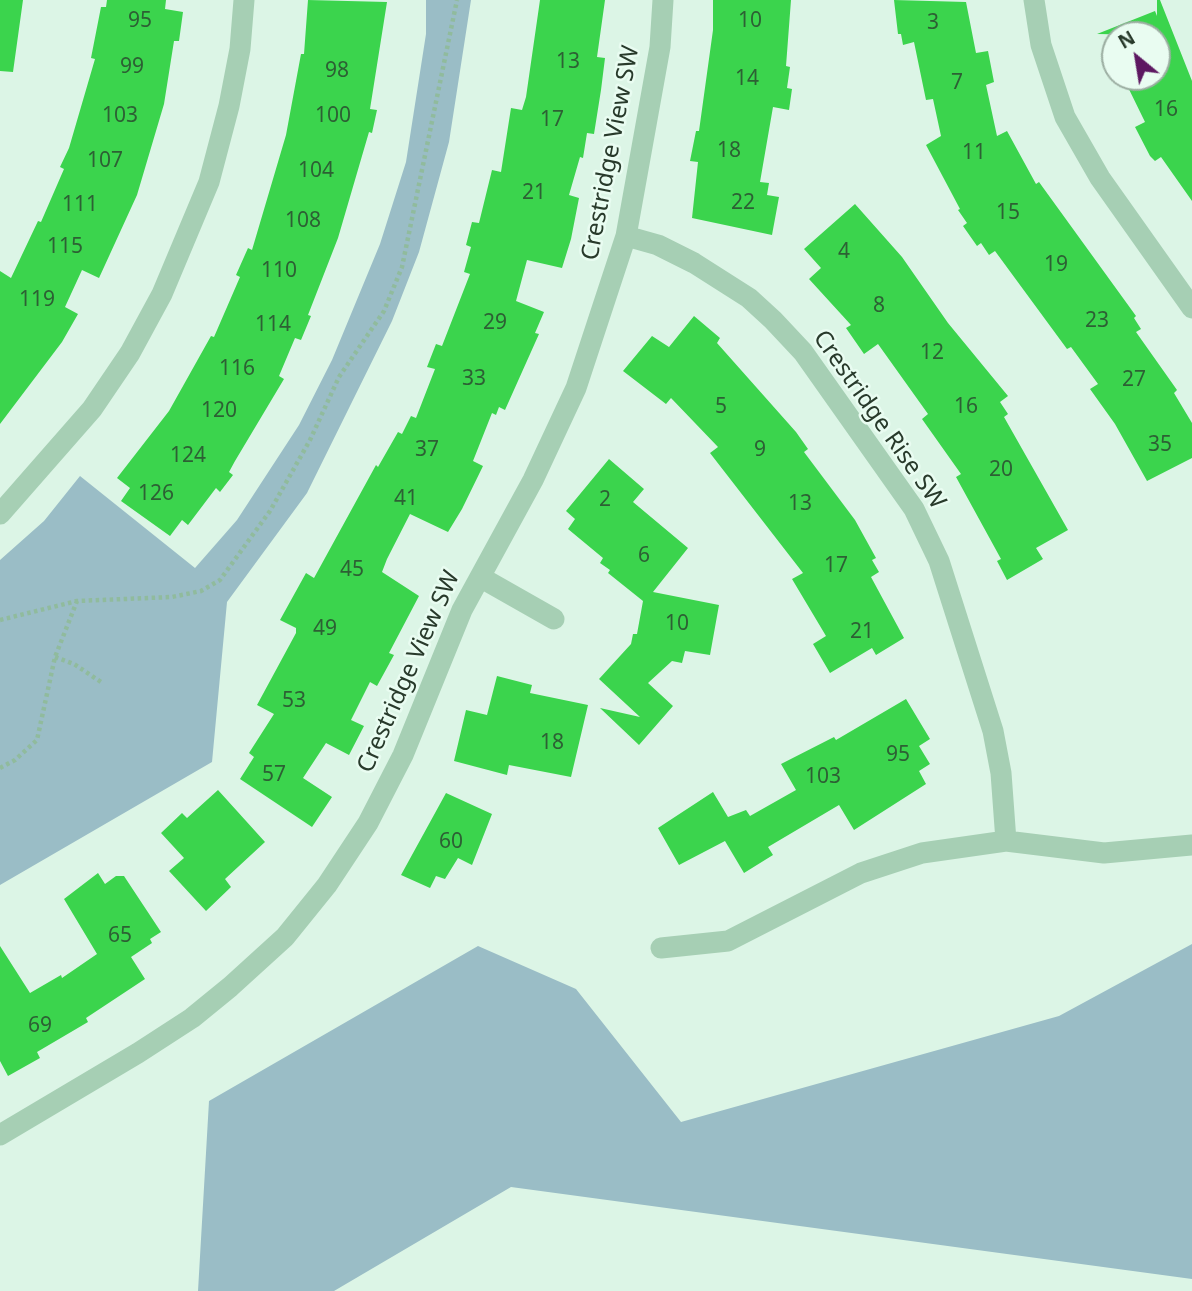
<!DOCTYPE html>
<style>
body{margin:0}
#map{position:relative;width:1192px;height:1291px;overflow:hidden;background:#dcf5e6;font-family:"Noto Sans",sans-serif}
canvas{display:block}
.north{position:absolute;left:1101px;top:21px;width:70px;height:70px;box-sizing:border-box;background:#e9fcf1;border:2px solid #9caea2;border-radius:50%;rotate:330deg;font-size:19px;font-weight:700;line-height:28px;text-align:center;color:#283a2b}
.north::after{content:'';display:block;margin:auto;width:24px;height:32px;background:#5d1861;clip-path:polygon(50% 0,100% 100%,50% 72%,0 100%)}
</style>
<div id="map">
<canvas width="1192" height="1291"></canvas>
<div class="north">N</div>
</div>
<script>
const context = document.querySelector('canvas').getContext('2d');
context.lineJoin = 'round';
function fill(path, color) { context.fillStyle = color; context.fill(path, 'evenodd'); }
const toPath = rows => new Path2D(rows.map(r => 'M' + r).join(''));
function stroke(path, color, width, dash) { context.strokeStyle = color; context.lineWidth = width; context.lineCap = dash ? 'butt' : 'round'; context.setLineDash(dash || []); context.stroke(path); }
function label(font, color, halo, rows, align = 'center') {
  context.font = font + ' "Noto Sans",sans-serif'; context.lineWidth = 5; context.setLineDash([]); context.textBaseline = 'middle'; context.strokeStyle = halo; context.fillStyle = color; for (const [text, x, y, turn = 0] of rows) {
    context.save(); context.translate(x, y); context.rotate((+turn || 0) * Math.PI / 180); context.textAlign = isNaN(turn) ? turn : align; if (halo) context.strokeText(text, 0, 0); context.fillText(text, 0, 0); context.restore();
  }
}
fill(toPath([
 [426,0,471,0,449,142,419,252,392,321,307,493,227,602,212,762,0,885,0,560,44,521,80,476,195,568,237,520,299,425,332,360,380,244,406,162,426,34],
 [1192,944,1192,1279,511,1187,334,1291,198,1291,209,1101,478,946,576,989,681,1122,1059,1016]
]), '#9abdc6');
fill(toPath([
 [0,0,23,0,13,72,0,71],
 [107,0,166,0,165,9,183,12,179,41,174,41,164,104,137,195,99,278,82,270,65,307,78,314,62,342,0,424,0,271,11,278,38,221,41,222,64,169,60,167,69,148,95,59,91,58,101,7,106,7],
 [308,0,387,2,370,109,377,110,372,133,369,132,338,238,308,315,311,316,301,340,295,338,279,376,284,379,235,461,229,472,233,475,220,492,216,488,188,525,182,520,170,536,121,501,130,488,117,478,169,411,211,336,214,337,240,277,236,275,248,248,252,250,286,135,301,54,304,54],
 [540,0,605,0,597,57,605,58,601,90,594,134,587,133,583,158,580,157,569,195,579,198,571,239,562,268,527,260,516,301,544,312,535,333,539,334,505,410,499,407,496,415,492,413,473,461,483,466,462,509,448,532,410,514,387,559,382,572,419,596,389,653,394,655,377,686,370,682,351,720,364,726,349,755,326,743,303,778,332,797,312,827,240,779,254,757,249,753,274,714,257,705,296,633,296,628,280,620,306,573,314,578,376,465,378,467,398,432,402,434,411,416,416,418,435,369,427,367,436,344,442,346,470,274,464,272,471,247,466,245,472,222,479,223,492,170,501,172,511,108,522,110,526,97],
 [713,0,791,0,786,66,790,67,787,88,792,89,789,110,773,107,760,182,769,183,767,195,779,197,772,235,692,218,698,162,690,161,696,131,699,131,713,30],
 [894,0,966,2,976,53,988,51,994,82,986,85,997,136,1007,131,1036,184,1039,182,1136,316,1134,318,1141,329,1136,332,1177,390,1174,393,1192,423,1192,458,1147,481,1115,424,1090,389,1098,384,1071,347,1067,349,995,251,989,255,981,243,977,246,963,226,967,223,958,210,960,209,926,145,941,136,933,99,926,100,914,42,903,45,901,34,898,34],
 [1157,0,1160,0,1192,81,1192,201,1161,157,1155,161,1150,156,1135,127,1145,122,1123,77,1157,77,1157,35,1097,34,1155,11,1157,16],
 [855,204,902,257,948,323,1008,396,1000,402,1008,414,1004,417,1068,530,1036,548,1043,559,1007,580,997,561,1001,559,956,477,961,474,922,419,928,414,878,344,864,354,846,328,851,325,809,279,821,268,804,249],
 [694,316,720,338,717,343,796,432,808,449,804,452,855,520,876,558,872,560,879,572,871,577,904,638,876,655,872,648,830,673,813,644,826,636,792,579,803,573,710,453,718,447,671,398,666,404,623,371,652,336,669,347],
 [609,459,644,489,633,502,688,548,653,592,719,605,710,655,685,651,682,663,672,661,648,683,673,706,639,745,600,708,640,717,599,679,631,644,633,634,637,634,643,601,608,573,610,570,600,563,603,558,568,529,575,519,566,511],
 [497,676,532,685,530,693,588,705,571,777,509,765,507,775,454,761,466,710,487,715],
 [906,699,930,739,919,746,930,764,919,771,926,784,854,830,839,805,768,847,773,855,744,873,725,841,679,865,658,828,713,792,728,817,746,810,750,816,796,790,781,764,834,737,836,740],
 [218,790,265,842,225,879,231,887,206,911,169,871,184,858,161,833,182,813,187,818],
 [446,793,492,814,472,865,458,858,445,879,436,876,430,888,401,875],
 [98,873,105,884,116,876,124,876,161,932,150,939,152,943,131,957,145,979,86,1018,88,1022,37,1052,40,1058,8,1076,0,1061,0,946,30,993,61,975,62,978,97,954,64,899]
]), '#3bd44d');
stroke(toPath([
 [0,620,77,601,172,597,201,591,220,580,270,511,310,440,339,377,384,311,402,267,457,0],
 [55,657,74,664,101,682],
 [0,768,15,760,37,740,55,657,77,601]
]), '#90bb9d', 4.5, [3.5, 3.5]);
stroke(toPath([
 [1034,0,1041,45,1065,117,1100,178,1192,308],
 [626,236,658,245,694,263,749,298,773,320,803,352,914,509,939,561,993,731,1001,773,1006,841],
 [0,514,92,409,130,353,162,294,209,182,229,106,240,49,244,0],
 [480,577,554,619],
 [661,948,728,941,861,873,922,853,1006,841,1104,853,1192,845],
 [0,1135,138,1053,192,1018,230,987,285,937,327,885,368,823,403,755,462,610,533,480,576,388,626,236,660,47,663,0]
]), '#a6cfb4', 21);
label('21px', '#2d6034', null, [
 ["95",140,21],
 ["10",750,21],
 ["3",933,23],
 ["13",568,62],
 ["99",132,67],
 ["98",337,71],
 ["14",747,79],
 ["7",957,83],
 ["16",1166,110],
 ["103",120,116],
 ["100",333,116],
 ["17",552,120],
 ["18",729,151],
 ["11",974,153],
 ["107",105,161],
 ["104",316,171],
 ["21",534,193],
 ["22",743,203],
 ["111",80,205],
 ["15",1008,213],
 ["108",303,221],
 ["115",65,247],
 ["4",844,252],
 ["19",1056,265],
 ["110",279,271],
 ["119",37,300],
 ["8",879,306],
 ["23",1097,321],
 ["29",495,323],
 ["114",273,325],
 ["12",932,353],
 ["116",237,369],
 ["33",474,379],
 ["27",1134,380],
 ["5",721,407],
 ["16",966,407],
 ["120",219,411],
 ["35",1160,445],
 ["37",427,450],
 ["9",760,450],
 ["124",188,456],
 ["20",1001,470],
 ["126",156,494],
 ["41",406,499],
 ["2",605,500],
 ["13",800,504],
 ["6",644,556],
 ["17",836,566],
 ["45",352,570],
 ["10",677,624],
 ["49",325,629],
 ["21",862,632],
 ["53",294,701],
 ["18",552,743],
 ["95",898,755],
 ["57",274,775],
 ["103",823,777],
 ["60",451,842],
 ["65",120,936],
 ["69",40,1026]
]);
label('24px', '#283a2b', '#e9fcf1', [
 ["Crestridge View SW",611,153,-79],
 ["Crestridge Rise SW",879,420,55],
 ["Crestridge View SW",409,672,-66]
]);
</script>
